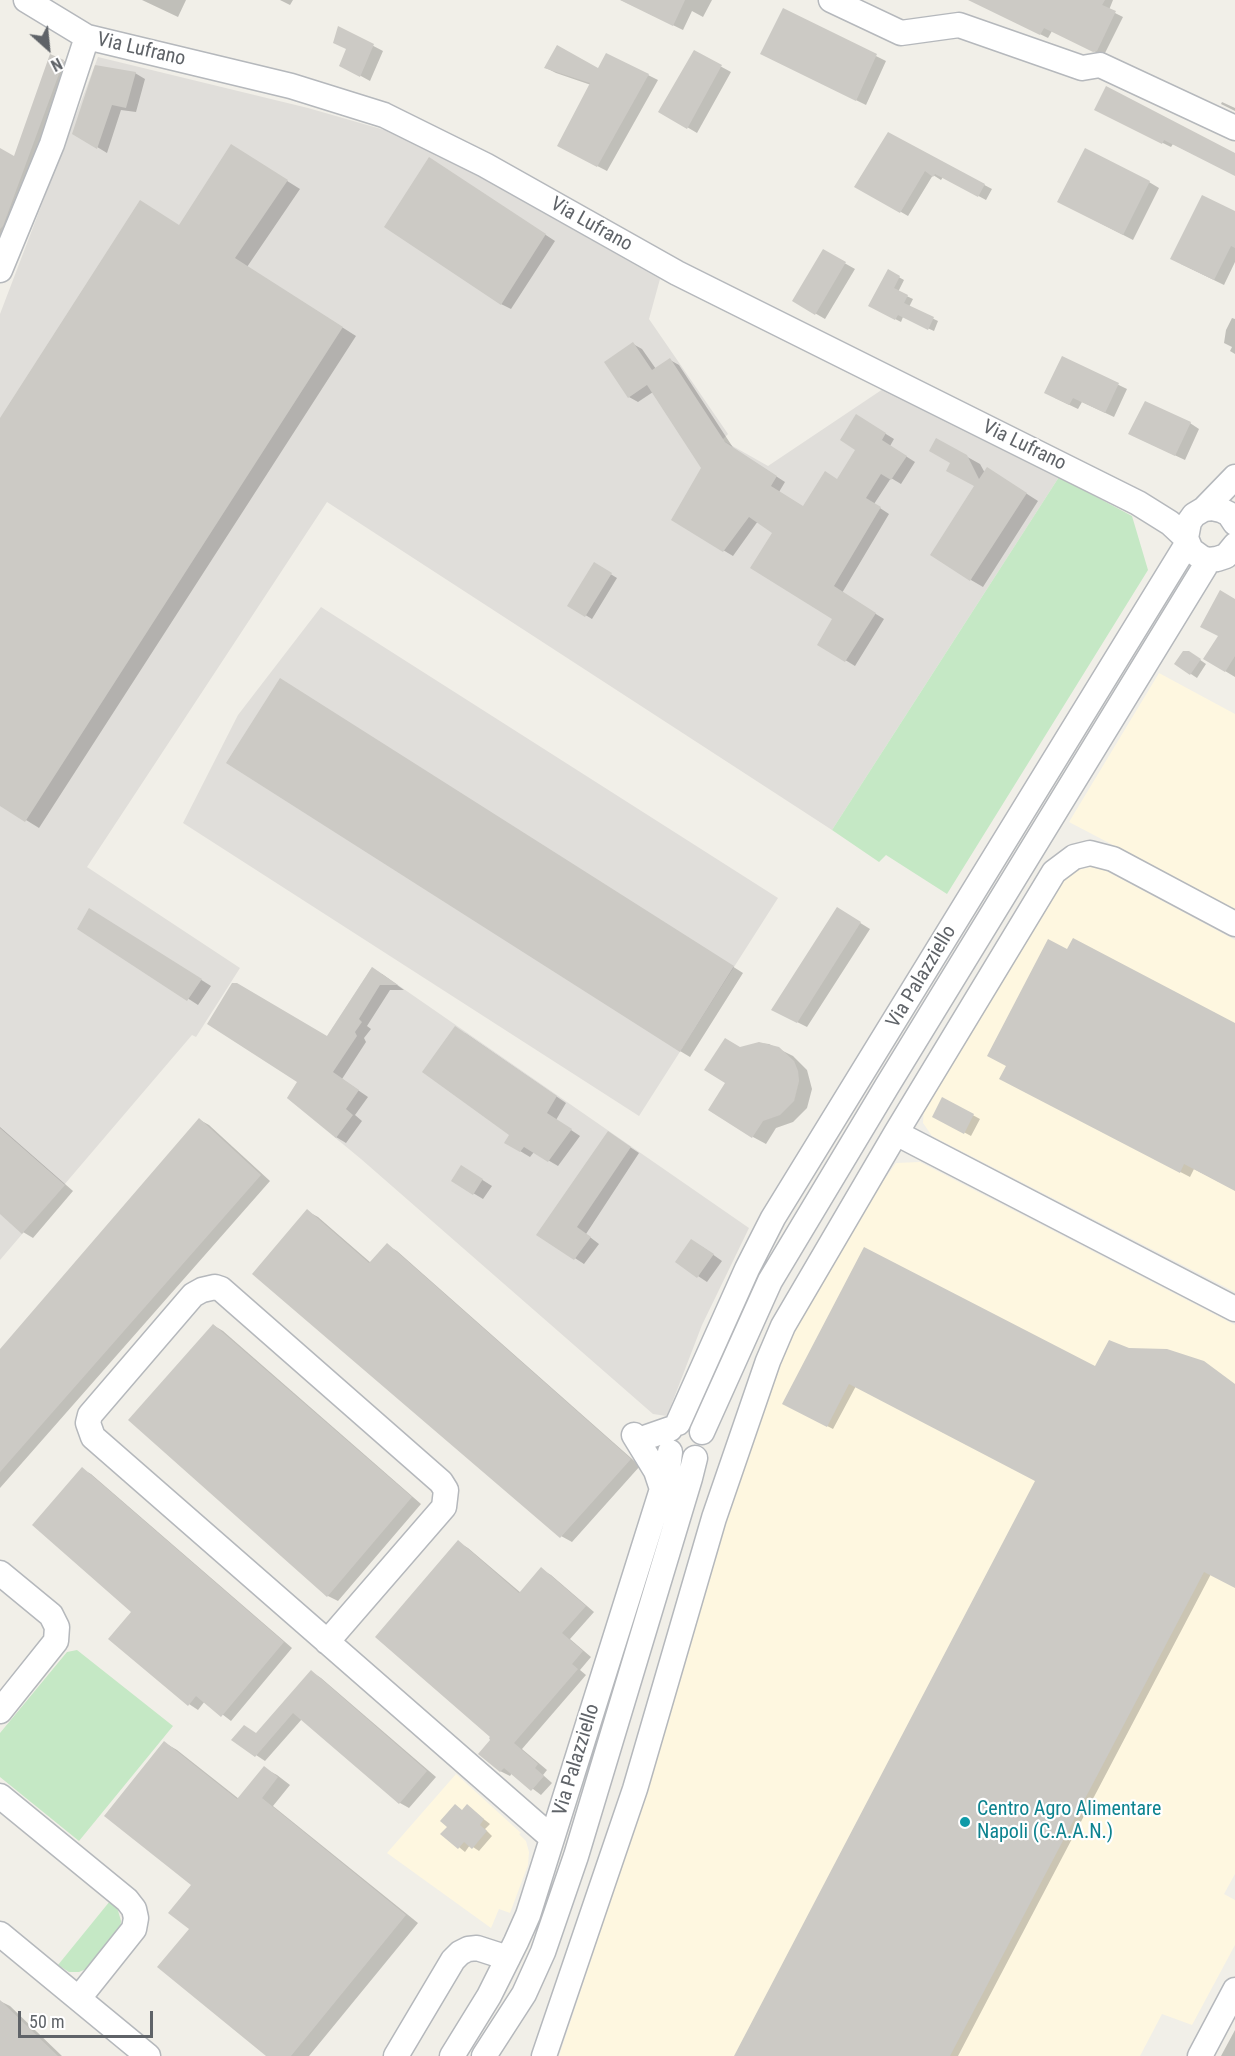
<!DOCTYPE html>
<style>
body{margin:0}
#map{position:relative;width:1235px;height:2056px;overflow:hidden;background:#f1efe8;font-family:"Roboto Condensed",sans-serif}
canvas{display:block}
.north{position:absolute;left:18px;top:18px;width:60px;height:60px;-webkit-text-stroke:4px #fff;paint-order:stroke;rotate:153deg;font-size:16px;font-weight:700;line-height:24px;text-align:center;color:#5f6368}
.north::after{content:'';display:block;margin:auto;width:21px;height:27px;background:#5f6368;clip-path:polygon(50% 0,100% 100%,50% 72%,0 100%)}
.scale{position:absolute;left:18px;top:2011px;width:135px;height:27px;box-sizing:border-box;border:3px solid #5f6368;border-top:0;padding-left:8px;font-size:18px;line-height:21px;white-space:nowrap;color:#5f6368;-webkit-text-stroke:4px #fff;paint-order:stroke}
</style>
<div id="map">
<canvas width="1235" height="2056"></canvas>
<div class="north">N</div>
<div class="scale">50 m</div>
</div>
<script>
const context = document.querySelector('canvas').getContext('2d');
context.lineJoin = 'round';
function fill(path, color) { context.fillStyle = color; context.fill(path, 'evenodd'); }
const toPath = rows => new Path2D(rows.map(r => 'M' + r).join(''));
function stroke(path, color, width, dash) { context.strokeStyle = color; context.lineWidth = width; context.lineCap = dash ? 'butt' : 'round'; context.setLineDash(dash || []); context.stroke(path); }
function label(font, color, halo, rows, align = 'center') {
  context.font = font + ' "Roboto Condensed",sans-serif'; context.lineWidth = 4.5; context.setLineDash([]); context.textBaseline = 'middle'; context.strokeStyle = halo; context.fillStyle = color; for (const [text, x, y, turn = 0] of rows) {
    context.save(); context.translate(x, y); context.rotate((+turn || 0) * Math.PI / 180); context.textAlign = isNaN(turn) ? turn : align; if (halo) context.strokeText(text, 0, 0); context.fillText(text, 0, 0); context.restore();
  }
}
fill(toPath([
 [1159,673,1235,714,1235,909,1069,822],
 [1097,866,1235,940,1235,1292,932,1136,923,1123,924,1107,1055,892,1072,871],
 [920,1162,1235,1325,1235,1874,1224,1894,1235,1900,1235,1945,1192,2025,1162,2014,1140,2056,559,2056,651,1780,726,1519,765,1403,791,1335,853,1224,896,1163],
 [456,1774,521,1833,519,1834,526,1841,529,1852,528,1865,510,1913,499,1909,491,1928,387,1853]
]), '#fef7e0');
fill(toPath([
 [98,57,308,108,402,135,468,170,660,279,649,319,728,434,722,440,768,466,883,389,1059,477,832,830,327,502,87,867,240,968,196,1037,192,1035,0,1260,0,314],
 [321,607,778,898,639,1116,183,823,238,715],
 [372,967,749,1228,702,1325,667,1416,653,1414,361,1159,287,1098]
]), '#e0deda');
fill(toPath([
 [1059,477,1132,516,1148,570,947,894,886,855,879,862,832,830],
 [77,1650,173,1726,79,1841,0,1777,0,1733,67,1652],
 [110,1901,117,1907,121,1921,120,1932,91,1967,79,1972,69,1972,58,1965]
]), '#c5e8c5');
fill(toPath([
 [142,0,186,0,178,17],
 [280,0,293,0,290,5],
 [621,0,712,0,703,17,692,11,683,30],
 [970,0,1113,0,1109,10,1123,17,1104,55,1102,55,1052,31,1048,38],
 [783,10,886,61,866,105,772,59],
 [339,28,383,51,370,81,341,65,347,49],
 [694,52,731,72,697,133,660,111],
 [64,61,73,66,8,242,0,238,0,149,15,158],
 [546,68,599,70,648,75,658,80,607,171,568,151,591,85,556,73],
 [135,73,145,79,136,112,121,110,107,153,74,133],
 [1222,102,1235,108,1235,111,1221,104],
 [1104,114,1235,155,1235,175,1173,144,1171,147],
 [888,134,992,189,986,200,943,177,941,180,933,175,908,216,856,186],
 [244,154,300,189,247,267,356,336,39,828,0,804,0,421,180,227],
 [439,165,555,241,511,309,501,304],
 [1149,182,1159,188,1133,240,1069,207],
 [1235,213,1235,262,1224,285,1181,264],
 [823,251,855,269,825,319,794,301],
 [888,271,904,280,898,292,913,299,909,307,938,321,934,331,903,317,901,322,870,306],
 [1232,318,1235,319,1235,354,1230,351,1232,347,1224,343,1226,330],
 [633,344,642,349,656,369,670,360,679,365,734,449,785,482,779,492,803,507,838,480,857,450,865,421,894,439,890,446,915,462,901,484,891,478,874,504,889,514,842,593,884,619,855,666,819,644,834,619,775,533,758,521,733,556,673,520,703,468,653,392,638,402,629,397],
 [1063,358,1127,389,1114,417,1082,402,1078,409,1055,398],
 [1190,423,1199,429,1185,460,1140,439],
 [937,440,980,464,985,473,999,476,1038,501,983,587,971,580,976,486,952,462],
 [594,564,617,578,592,619,569,605],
 [1235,600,1235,677,1205,659,1220,636],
 [1196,657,1206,664,1197,678,1176,664],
 [290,686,743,973,690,1057,680,1051],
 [838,909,870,929,807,1027,783,1015],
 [100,916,211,986,198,1005,79,928],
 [382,974,404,990,390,990,367,1026,371,1029,364,1038,366,1042,342,1079,368,1097,355,1115,362,1121,346,1143,336,1137,328,1038],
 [1235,1024,1235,1190,1194,1169,1190,1177,1011,1084],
 [465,1033,566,1103,556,1120,580,1136,558,1166,534,1152,530,1157,520,1151],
 [760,1043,769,1044,793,1056,807,1070,812,1089,807,1108,793,1122,776,1128,766,1144,753,1137,741,1049],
 [943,1099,980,1119,971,1136,934,1116],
 [200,1120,209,1125,270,1181,0,1488,0,1351],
 [0,1127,73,1191,33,1238,23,1232,0,1211],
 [618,1139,639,1153,586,1234,599,1244,584,1264,538,1234],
 [462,1167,492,1186,483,1199,453,1181],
 [307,1211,318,1217,371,1263,387,1245,397,1251,640,1466,572,1542,561,1536],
 [701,1246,722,1261,707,1282,698,1276],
 [865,1249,1096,1368,1235,1385,1235,1586,1211,1574,958,2056,736,2056,1037,1480,856,1386,833,1429,790,1407],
 [213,1325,223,1331,421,1504,338,1601,328,1596,130,1420],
 [82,1469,91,1474,292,1648,231,1721,205,1701,198,1710,189,1704,133,1612],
 [458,1542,468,1548,521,1593,541,1569,551,1575,594,1612,570,1639,591,1657,580,1670,586,1675,522,1749,547,1770,543,1775,552,1783,541,1795,512,1773,510,1776,500,1771,493,1739],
 [312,1672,321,1678,436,1777,409,1808,400,1803,302,1719,265,1761,256,1755,257,1734],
 [165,1743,177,1750,239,1799,264,1768,277,1775,290,1785,273,1806,418,1923,309,2056,268,2056,191,1929,193,1885],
 [467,1806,490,1824,485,1829,492,1836,479,1851,470,1845,465,1852,443,1834],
 [0,2001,10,2006,62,2056,0,2056],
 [1235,2030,1235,2056,1221,2056]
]), '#0003');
fill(toPath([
 [620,0,685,0,673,26],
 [968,0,1105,0,1102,5,1116,11,1097,51,1093,52,1044,28,1040,35],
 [783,8,877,54,856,101,760,54],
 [338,26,374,44,360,77,339,66,346,49,333,43],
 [557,45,598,68,606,53,649,74,597,167,557,146,590,83,544,68],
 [694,50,722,65,687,129,658,112],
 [50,54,64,60,3,226,0,229,0,148,14,156],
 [95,65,136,72,126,108,112,105,97,149,72,134],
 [1106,86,1235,153,1235,176,1164,140,1162,144,1094,110],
 [888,132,985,184,978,197,935,174,933,177,925,171,900,213,854,187],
 [231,144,288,180,235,258,343,327,25,822,0,806,0,418,140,200,179,225],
 [1085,148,1150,181,1123,235,1057,202],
 [429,157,546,234,501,305,384,227],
 [1202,195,1235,211,1235,248,1231,246,1214,280,1170,259],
 [823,249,846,262,815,315,792,301],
 [888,269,900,276,894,288,908,295,904,303,934,317,928,330,898,315,895,320,868,306],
 [633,342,652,370,670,358,725,442,777,476,771,486,803,506,825,471,837,479,855,450,840,440,856,414,886,433,882,440,907,456,891,480,881,474,866,498,881,507,834,586,876,613,845,662,817,645,832,619,750,568,772,533,749,517,723,552,671,520,701,468,647,385,628,398,604,362],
 [1062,356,1119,383,1105,413,1073,398,1069,405,1044,393],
 [1145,401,1191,422,1175,456,1128,434],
 [936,438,967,455,979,479,987,467,1027,493,970,581,930,555,974,486,946,471,950,463,929,451],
 [594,562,612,573,585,617,567,606],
 [1220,590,1235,599,1235,656,1225,672,1203,659,1218,636,1200,627],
 [1183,651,1189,651,1201,659,1190,675,1174,664],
 [280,678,734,966,680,1052,226,763],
 [837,907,861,922,797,1023,771,1010],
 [89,908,202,979,187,1001,77,929],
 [1073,938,1235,1023,1235,1191,1184,1164,1180,1173,999,1079,1006,1066,987,1056,1048,939,1067,949],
 [372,967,398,985,380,985,359,1019,362,1022,355,1032,357,1036,333,1072,359,1090,346,1109,353,1115,336,1138,287,1098,297,1082,207,1024,232,983,237,983,327,1036],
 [455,1026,557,1096,547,1113,572,1129,548,1162,524,1147,520,1152,504,1143,509,1135,422,1072],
 [725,1038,740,1047,759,1042,779,1047,794,1061,798,1071,799,1081,794,1101,780,1115,763,1121,752,1138,708,1110,725,1083,704,1070],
 [942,1097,974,1114,964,1134,932,1117],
 [199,1118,261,1175,0,1472,0,1349],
 [0,1128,65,1185,22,1234,0,1214],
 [608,1131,631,1147,577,1227,591,1237,574,1260,536,1235],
 [461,1165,483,1179,473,1195,451,1181],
 [307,1209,369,1263,387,1243,631,1459,560,1538,252,1274],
 [691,1239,714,1254,697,1278,675,1262],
 [864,1247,1095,1366,1109,1340,1129,1348,1167,1349,1204,1361,1235,1384,1235,1588,1204,1572,950,2056,734,2056,1035,1481,849,1384,827,1427,782,1404],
 [213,1324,412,1497,327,1597,128,1420],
 [82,1467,284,1642,221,1717,196,1696,188,1706,108,1639,131,1612,32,1525],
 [458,1540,519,1593,541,1567,586,1606,562,1633,583,1651,572,1664,578,1669,514,1743,538,1764,535,1768,544,1776,531,1791,504,1768,500,1772,478,1754,490,1740,489,1738,490,1737,375,1637],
 [311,1670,427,1771,399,1804,293,1713,255,1757,231,1740,244,1725,256,1733],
 [164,1741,237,1799,264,1766,278,1777,262,1798,406,1915,291,2056,266,2056,157,1967,189,1929,168,1913,191,1885,104,1816],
 [455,1804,462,1810,467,1804,484,1819,480,1825,487,1831,472,1849,464,1842,458,1849,440,1834,447,1827,440,1821],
 [0,2000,58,2056,0,2056]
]), '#cccac5');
const minor = toPath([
 [26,0,87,37,291,86,384,115,485,165,677,273,1138,503,1170,523,1186,538],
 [831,0,901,33,959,25,1082,68,1100,65,1235,128],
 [0,270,52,144,87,37],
 [1204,509,1235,477],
 [1235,523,1229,514,1221,510,1212,508,1204,509,1194,515,1189,522,1186,538,1191,550,1202,558,1209,560,1217,559,1226,556,1235,545],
 [896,1133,1235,1309],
 [678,1423,747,1269,773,1218,1187,544],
 [702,1432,770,1281,887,1086,1209,560],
 [634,1435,656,1471,662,1489],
 [647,1437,670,1429],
 [0,1573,51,1615,57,1627,56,1641,0,1711],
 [327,1642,444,1507,446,1490,441,1482,221,1289,215,1287,202,1290,193,1295,90,1415,88,1423,93,1437,552,1838],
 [0,1796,127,1900,134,1909,136,1918,134,1929,79,1998],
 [0,1934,148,2056],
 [396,2056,453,1960,460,1953,468,1949,477,1948,508,1958],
 [452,2056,489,1996,516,1942,528,1915,662,1489,668,1470,670,1452],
 [484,2056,524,1994,543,1952,576,1856,690,1478,695,1458],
 [544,2056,635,1789,714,1518,768,1361,783,1326,896,1133,1054,872,1074,857,1090,853,1113,859,1235,924],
 [1200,2056,1235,1990]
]);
stroke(minor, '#b5b8bc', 27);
stroke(minor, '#fff', 24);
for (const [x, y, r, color] of [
 [965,1822,6,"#0f9aa8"]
]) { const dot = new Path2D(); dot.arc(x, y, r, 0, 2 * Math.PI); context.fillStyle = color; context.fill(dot); stroke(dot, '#fff', 2); }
label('20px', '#5f6368', '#fff', [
 ["Via Lufrano",141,50,13],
 ["Via Lufrano",591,225,29],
 ["Via Lufrano",1024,446,26],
 ["Via Palazziello",922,977,-59],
 ["Via Palazziello",577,1760,-73]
]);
label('20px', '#0d838f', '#fff', [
 ["Centro Agro Alimentare",977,1810],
 ["Napoli (C.A.A.N.)",977,1833]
], 'left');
</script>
